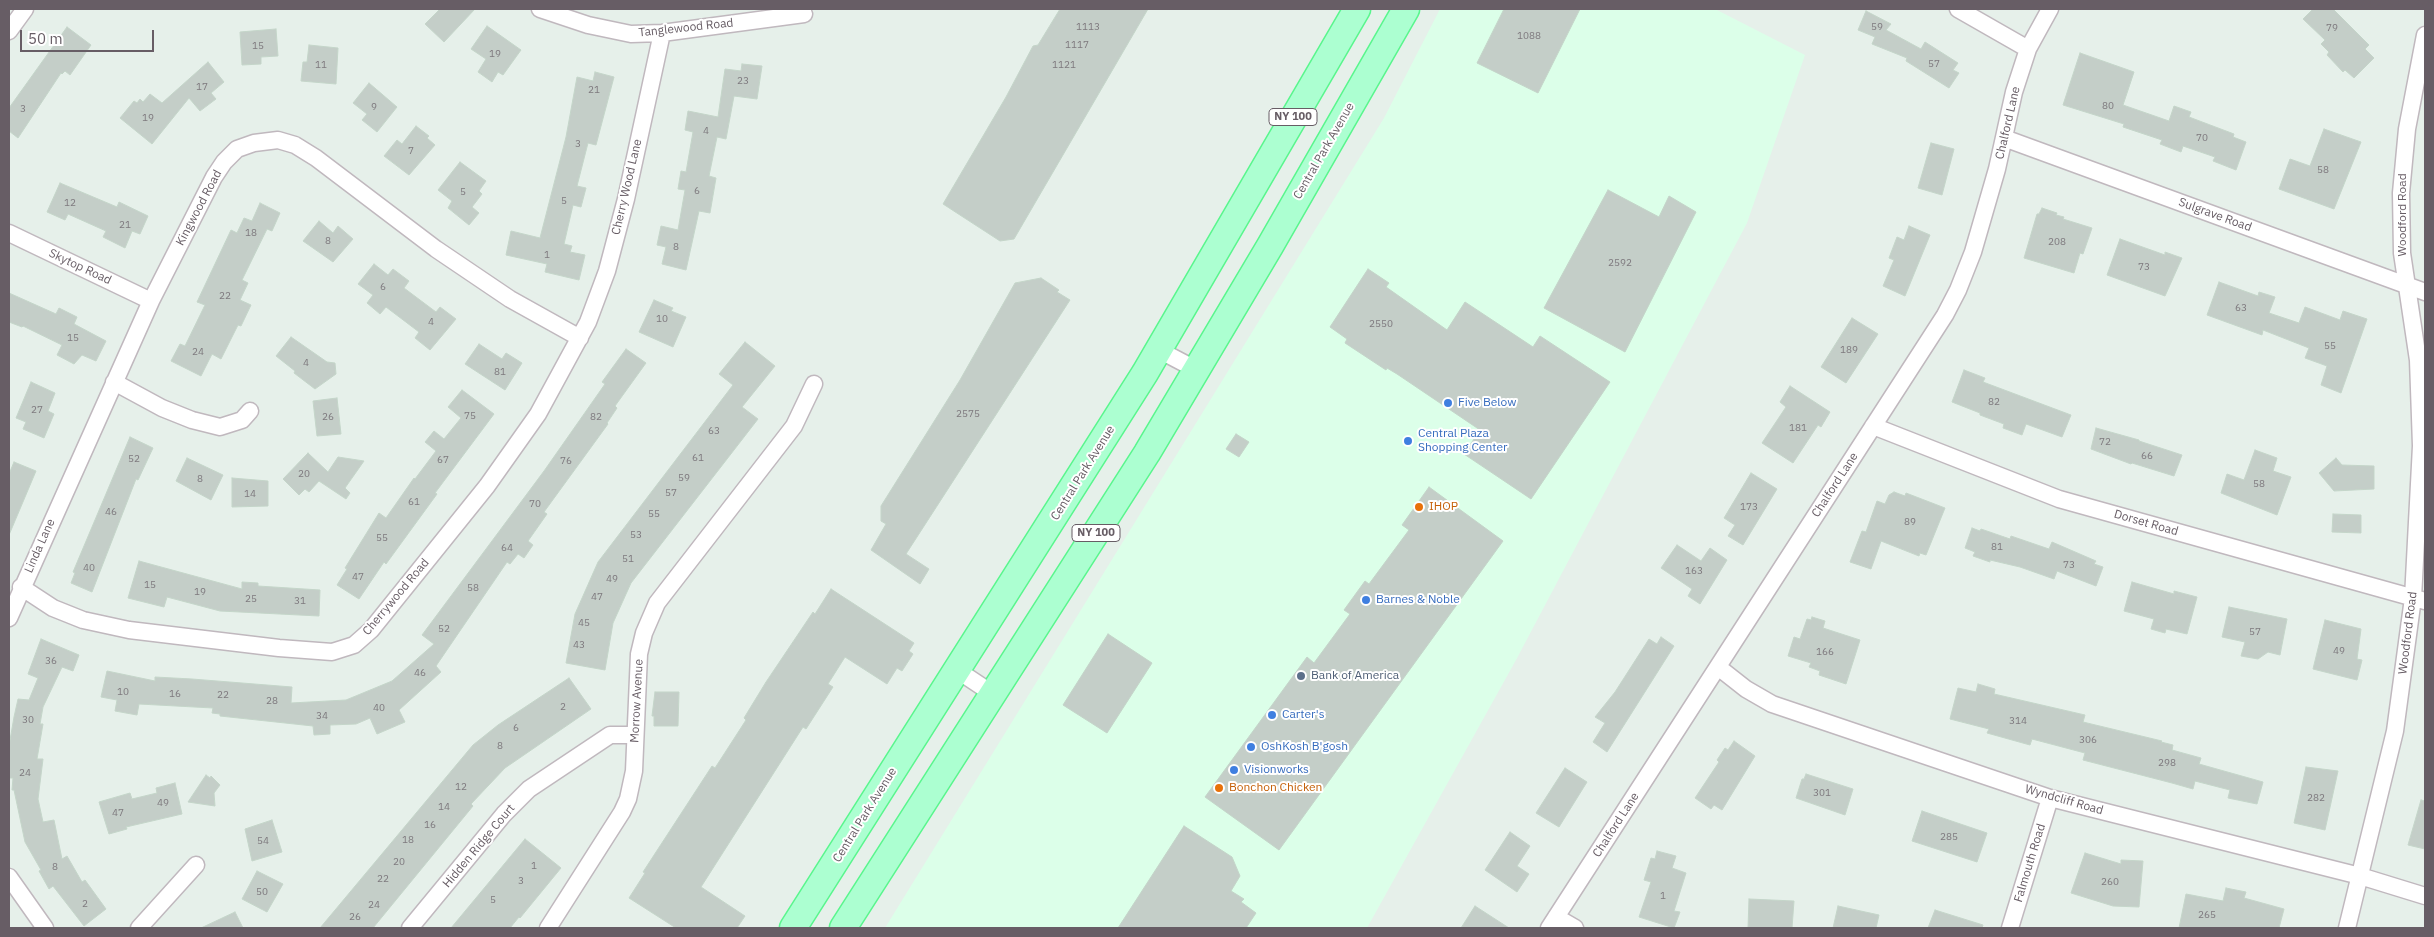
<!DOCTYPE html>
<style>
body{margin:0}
#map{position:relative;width:2434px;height:937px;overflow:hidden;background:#e6f0ea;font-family:"IBM Plex Sans",sans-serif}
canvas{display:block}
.frame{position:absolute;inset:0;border:10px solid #675d65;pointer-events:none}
.scale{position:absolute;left:20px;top:30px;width:134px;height:22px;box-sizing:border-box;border:2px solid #675d65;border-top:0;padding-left:6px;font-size:15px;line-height:18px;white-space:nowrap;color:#675d65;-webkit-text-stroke:4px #fff;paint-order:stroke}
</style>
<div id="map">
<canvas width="2434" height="937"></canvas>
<div class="frame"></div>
<div class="scale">50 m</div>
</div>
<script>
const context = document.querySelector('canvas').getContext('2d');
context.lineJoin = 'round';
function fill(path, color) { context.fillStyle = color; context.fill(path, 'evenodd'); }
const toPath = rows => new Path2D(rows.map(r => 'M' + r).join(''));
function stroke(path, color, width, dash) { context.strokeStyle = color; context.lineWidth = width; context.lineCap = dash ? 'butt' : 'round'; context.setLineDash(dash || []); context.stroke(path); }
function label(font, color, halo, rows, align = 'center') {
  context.font = font + ' "IBM Plex Sans",sans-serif'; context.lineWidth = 4; context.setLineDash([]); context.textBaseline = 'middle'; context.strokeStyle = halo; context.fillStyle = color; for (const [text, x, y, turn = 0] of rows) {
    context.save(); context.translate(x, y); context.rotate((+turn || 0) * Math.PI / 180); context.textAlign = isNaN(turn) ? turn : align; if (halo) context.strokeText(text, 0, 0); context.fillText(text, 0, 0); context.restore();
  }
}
fill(toPath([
 [1440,9,1715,9,1805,55,1747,223,1516,660,1367,928,885,928,1384,118]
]), '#dcffe9');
const building = toPath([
 [440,9,475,9,444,42,425,24,440,9],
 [1060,9,1148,9,1014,239,1000,241,943,204,1006,97,1033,46,1038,45,1060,9],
 [1504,9,1580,9,1538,93,1477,63,1504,9],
 [2313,9,2333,9,2369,45,2365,49,2374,58,2354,78,2345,70,2343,72,2327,55,2329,52,2321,44,2325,40,2303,19,2313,9],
 [1866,11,1891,24,1886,30,1921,49,1925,42,1958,63,1953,70,1959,73,1949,88,1906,61,1907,58,1872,44,1875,37,1858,30,1866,11],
 [487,26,521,50,503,75,498,72,492,82,478,72,486,59,471,49,487,26],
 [67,27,91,45,70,75,65,71,62,74,61,73,18,138,9,131,9,108,67,27],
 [276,29,278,56,261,57,261,64,242,65,240,32,276,29],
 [309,45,338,48,336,84,301,81,303,62,307,62,309,45],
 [2080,53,2134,72,2123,105,2169,121,2174,106,2191,112,2189,117,2234,134,2233,137,2246,142,2236,170,2213,161,2215,157,2183,146,2181,152,2160,144,2162,140,2123,127,2124,124,2063,105,2080,53],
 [208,62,224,82,211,93,216,99,200,111,189,98,152,144,120,118,134,101,137,103,140,99,143,102,150,94,162,103,208,62],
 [742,64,762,66,757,99,734,96,726,139,717,137,709,176,716,178,710,213,699,211,686,270,662,264,666,247,657,245,661,226,678,230,685,190,678,189,681,171,686,172,693,132,685,130,688,111,718,117,725,69,741,71,742,64],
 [595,72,614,77,596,145,588,143,577,186,586,188,581,207,573,205,564,244,572,246,570,252,585,255,579,280,545,272,547,264,506,255,511,231,540,238,566,137,577,77,593,81,595,72],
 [369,83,397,107,377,132,362,120,367,114,353,103,369,83],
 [416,126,429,136,427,138,435,145,409,175,384,156,397,140,402,144,416,126],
 [2324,129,2361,142,2334,209,2279,189,2290,159,2310,166,2324,129],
 [1931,143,1954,149,1942,195,1918,188,1931,143],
 [460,162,486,181,479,191,482,194,472,207,479,213,469,225,448,208,452,201,438,190,460,162],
 [60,183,117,207,119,202,148,216,140,234,132,231,125,248,103,237,106,231,68,214,65,220,47,212,60,183],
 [1608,190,1659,217,1669,196,1696,212,1625,352,1544,308,1608,190],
 [260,203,280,213,272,231,267,229,242,280,248,283,240,300,251,305,241,326,238,325,221,359,212,354,201,376,171,361,180,344,185,346,205,305,197,302,231,230,237,233,244,218,252,221,260,203],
 [2042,208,2057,213,2056,215,2064,217,2063,219,2092,228,2083,254,2080,253,2074,273,2024,258,2037,214,2039,214,2042,208],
 [319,221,333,233,338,226,353,239,333,262,303,241,319,221],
 [1909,226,1930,235,1905,296,1883,286,1894,260,1889,258,1897,237,1904,240,1909,226],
 [2120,239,2165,255,2165,252,2182,258,2165,296,2107,275,2120,239],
 [374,264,388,275,393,269,409,281,404,288,436,312,440,307,456,319,430,350,415,338,419,332,386,307,380,314,367,303,373,295,358,284,374,264],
 [1368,269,1389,283,1386,287,1447,330,1465,302,1533,347,1540,336,1610,382,1531,499,1464,454,1480,430,1397,374,1387,368,1386,370,1345,343,1347,339,1330,327,1368,269],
 [1041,278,1059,290,1057,292,1070,300,906,554,929,569,920,584,871,550,886,524,881,521,881,506,960,380,1015,283,1041,278],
 [2219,282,2258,296,2259,292,2275,297,2269,313,2299,323,2305,307,2340,320,2343,311,2367,319,2341,393,2321,385,2327,366,2305,358,2309,348,2263,330,2262,335,2207,315,2219,282],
 [9,293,56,314,59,308,77,317,74,324,106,341,96,361,82,355,74,364,57,355,62,345,23,326,22,327,9,322,9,293],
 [654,300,673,308,671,311,686,317,673,347,639,332,654,300],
 [1852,318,1878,334,1846,383,1821,367,1852,318],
 [291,337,327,362,335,363,336,374,315,389,294,373,295,371,276,356,291,337],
 [745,342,775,366,742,407,758,419,631,583,613,623,605,670,566,663,575,614,598,562,733,385,719,374,745,342],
 [479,344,502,359,506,353,522,363,505,390,465,364,479,344],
 [626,349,646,363,615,406,617,408,607,423,608,424,544,512,547,514,528,541,533,545,524,558,518,554,510,564,507,562,436,666,441,672,399,710,405,722,377,734,370,718,356,724,330,725,330,734,314,735,313,726,220,716,220,714,212,713,213,708,139,704,137,715,115,711,117,700,101,697,107,671,155,681,155,677,192,679,292,687,291,703,346,700,392,681,434,644,422,635,544,471,605,384,602,382,626,349],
 [1964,370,1985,378,1983,382,2071,415,2062,437,2026,424,2022,435,2003,428,2004,424,1980,415,1980,413,1952,402,1964,370],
 [31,382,55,393,48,411,54,414,44,438,23,429,26,422,16,418,31,382],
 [1790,386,1830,412,1821,427,1818,425,1793,463,1762,443,1786,407,1780,402,1790,386],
 [462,390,494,414,435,493,437,494,386,564,384,562,359,599,337,585,347,569,345,568,379,513,386,518,414,478,415,479,436,451,425,442,434,431,444,439,461,418,448,407,462,390],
 [337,398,341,434,317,436,313,401,337,398],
 [2096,428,2139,440,2139,441,2182,455,2174,476,2132,463,2131,464,2091,449,2096,428],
 [1236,434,1249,442,1239,457,1226,449,1236,434],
 [130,437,153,448,138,480,136,479,92,592,71,583,75,573,73,572,130,437],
 [2255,450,2277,458,2273,471,2291,477,2277,515,2221,493,2227,474,2244,480,2255,450],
 [308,453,328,472,338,457,364,461,345,488,350,493,346,499,319,481,309,492,305,489,299,495,283,479,308,453],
 [187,458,223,475,211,500,176,481,187,458],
 [2336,458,2342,465,2374,466,2374,489,2334,491,2319,473,2336,458],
 [14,462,36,471,9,535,9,474,14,462],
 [1751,473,1777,489,1743,545,1728,536,1735,525,1724,518,1751,473],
 [232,478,268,481,268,506,232,507,232,478],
 [1429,487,1503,541,1279,850,1205,797,1307,657,1314,663,1350,614,1344,610,1365,581,1369,584,1409,530,1402,525,1429,487],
 [1894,492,1905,496,1906,493,1945,508,1926,555,1920,553,1919,556,1881,541,1871,569,1850,562,1862,531,1866,532,1877,501,1885,504,1889,495,1894,492],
 [2333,514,2361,515,2361,533,2332,532,2333,514],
 [1972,528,1980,531,1981,529,2010,539,2011,536,2049,549,2052,542,2096,561,2094,564,2103,567,2096,586,2057,571,2054,579,2020,567,1990,560,1990,562,1973,556,1975,552,1965,548,1972,528],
 [1677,545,1701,561,1710,548,1727,560,1700,604,1688,596,1692,589,1661,568,1677,545],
 [139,561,242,589,242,582,258,583,258,586,320,590,319,616,220,611,167,597,164,607,128,598,139,561],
 [2132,582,2174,594,2174,591,2197,597,2187,634,2166,629,2165,633,2151,629,2154,619,2124,611,2132,582],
 [831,589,914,643,909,651,913,654,902,671,897,668,887,684,845,657,828,684,833,687,806,729,803,727,701,887,745,916,737,928,676,928,629,898,645,873,643,872,712,766,715,768,746,720,744,718,766,682,813,612,815,614,831,589],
 [2229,607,2287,619,2280,655,2268,652,2258,659,2241,656,2245,642,2222,637,2229,607],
 [1812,617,1825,621,1823,628,1860,640,1846,684,1819,675,1820,671,1809,667,1811,663,1788,656,1794,637,1800,639,1807,619,1811,620,1812,617],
 [2325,620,2361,629,2357,659,2362,660,2357,680,2313,669,2325,620],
 [1108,634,1152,663,1107,733,1063,705,1108,634],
 [1661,637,1674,646,1607,752,1593,742,1605,723,1595,717,1615,692,1649,639,1657,644,1661,637],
 [41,639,79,655,73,671,62,667,43,707,40,724,43,724,37,759,43,759,38,799,43,822,54,820,62,859,67,856,82,882,85,880,106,909,84,926,53,886,49,889,39,871,41,870,25,842,14,790,12,790,13,778,9,778,9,746,14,717,18,699,29,700,38,678,28,674,41,639],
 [569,678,591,709,505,768,471,804,473,806,373,928,320,928,473,745,498,725,569,678],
 [1978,684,1995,689,1994,694,2085,715,2083,722,2162,741,2161,742,2173,745,2172,750,2201,758,2199,764,2263,782,2257,804,2228,798,2230,790,2195,781,2193,789,2172,783,2083,760,2085,753,2032,739,2030,745,1987,733,1989,729,1950,719,1958,688,1976,692,1978,684],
 [655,692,679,692,678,726,654,726,654,716,652,716,655,692],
 [1734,741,1755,756,1722,810,1714,805,1711,809,1695,798,1719,762,1717,760,1725,748,1728,750,1734,741],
 [2306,767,2338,771,2325,830,2294,823,2306,767],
 [1565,768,1587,782,1559,827,1536,813,1565,768],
 [1806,774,1853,789,1845,815,1796,798,1802,779,1804,779,1806,774],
 [206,775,210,778,211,776,220,785,214,793,215,806,188,802,206,775],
 [175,783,182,814,126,827,127,829,109,834,99,802,130,793,132,799,157,793,156,788,175,783],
 [2421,800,2425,801,2425,849,2408,845,2421,800],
 [1922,811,1987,833,1977,862,1912,841,1922,811],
 [272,820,282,852,252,861,245,829,272,820],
 [1184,826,1232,857,1240,876,1231,891,1244,899,1241,902,1256,913,1246,928,1118,928,1184,826],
 [1510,832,1530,846,1517,866,1529,874,1517,892,1485,870,1510,832],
 [525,839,561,868,520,918,519,917,510,928,451,928,525,839],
 [1657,851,1676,856,1672,868,1686,873,1674,911,1680,912,1674,928,1639,917,1651,882,1644,880,1651,858,1655,859,1657,851],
 [2085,853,2121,864,2121,860,2143,861,2139,907,2113,906,2071,893,2085,853],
 [257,871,283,884,267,912,242,899,257,871],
 [2226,888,2246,892,2244,898,2284,909,2279,928,2179,928,2186,894,2223,901,2226,888],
 [1749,899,1794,901,1792,928,1748,928,1749,899],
 [1475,906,1509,928,1461,928,1475,906],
 [1838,906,1879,915,1876,928,1833,928,1838,906],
 [1935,910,1983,925,1982,928,1928,928,1935,910],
 [235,912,243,928,201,928,235,912]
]);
fill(building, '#c4cec8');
stroke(building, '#c4d5c9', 1);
const minor = toPath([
 [540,9,588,25,631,34,662,33,804,14],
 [1958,9,2028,49],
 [9,31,25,9],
 [2004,138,2425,292],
 [9,233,151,301],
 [1159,350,1197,370],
 [114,382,162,408,192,420,220,427,242,420,250,411],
 [1873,426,2059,499,2425,601],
 [21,587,53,608,83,620,129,630,279,648,332,652,354,645,371,630,487,486,538,414,588,322,607,271,626,199,662,33],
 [9,618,151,301,214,177,224,162,237,149,254,143,278,140,295,145,316,158,436,249,510,299,580,338],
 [1718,667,1746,689,1772,704,2050,798,2360,876,2425,896],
 [957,670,993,694],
 [9,877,45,928],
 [1556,917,1575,928],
 [139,928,196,865],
 [410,928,504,814,529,789,610,735,635,735],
 [548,928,622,812,628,799,634,771,639,654,644,633,657,603,794,426,814,384],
 [1549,928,1945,315,1958,290,1973,252,1997,169,2014,92,2028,49,2050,9],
 [2010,928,2050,798],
 [2347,928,2395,731,2413,598,2421,446,2418,360,2402,253,2401,193,2407,129,2425,35]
]);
const primary = toPath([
 [793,928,1145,373,1357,9],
 [843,928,1147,453,1270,246,1406,9]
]);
stroke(minor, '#c0b8be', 19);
stroke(primary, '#59f68d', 29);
stroke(minor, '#fff', 16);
stroke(primary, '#acffd1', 26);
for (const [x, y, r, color] of [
 [1448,403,5,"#3f7fe0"],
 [1408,441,5,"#3f7fe0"],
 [1419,507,5,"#e8710a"],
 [1366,600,5,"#3f7fe0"],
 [1301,676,5,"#5c6f8a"],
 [1272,715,5,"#3f7fe0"],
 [1251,747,5,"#3f7fe0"],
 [1234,770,5,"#3f7fe0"],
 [1219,788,5,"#e8710a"]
]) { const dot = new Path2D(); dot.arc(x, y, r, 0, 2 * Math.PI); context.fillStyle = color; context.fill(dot); stroke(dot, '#fff', 2); }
label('10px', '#7e797e', null, [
 ["1113",1088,27],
 ["59",1877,27],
 ["79",2332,28],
 ["1088",1529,36],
 ["1117",1077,45],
 ["15",258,46],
 ["19",495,54],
 ["57",1934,64],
 ["11",321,65],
 ["1121",1064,65],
 ["23",743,81],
 ["17",202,87],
 ["21",594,90],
 ["80",2108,106],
 ["9",374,107],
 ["3",23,109],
 ["19",148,118],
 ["4",706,131],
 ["70",2202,138],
 ["3",578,144],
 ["7",411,151],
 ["58",2323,170],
 ["6",697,191],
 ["5",463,192],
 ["5",564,201],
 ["12",70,203],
 ["21",125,225],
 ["18",251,233],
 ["8",328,241],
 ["208",2057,242],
 ["8",676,247],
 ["1",547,255],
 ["2592",1620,263],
 ["73",2144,267],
 ["6",383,287],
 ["22",225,296],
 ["63",2241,308],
 ["10",662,319],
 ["4",431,322],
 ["2550",1381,324],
 ["15",73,338],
 ["55",2330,346],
 ["189",1849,350],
 ["24",198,352],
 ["4",306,363],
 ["81",500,372],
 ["82",1994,402],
 ["27",37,410],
 ["2575",968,414],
 ["75",470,416],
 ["26",328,417],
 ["82",596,417],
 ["181",1798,428],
 ["63",714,431],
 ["72",2105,442],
 ["66",2147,456],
 ["61",698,458],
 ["52",134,459],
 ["67",443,460],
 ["76",566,461],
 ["20",304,474],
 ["59",684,478],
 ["8",200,479],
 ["58",2259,484],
 ["57",671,493],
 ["14",250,494],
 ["61",414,502],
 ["70",535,504],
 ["173",1749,507],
 ["46",111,512],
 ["55",654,514],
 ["89",1910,522],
 ["53",636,535],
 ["55",382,538],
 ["81",1997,547],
 ["64",507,548],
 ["51",628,559],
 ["73",2069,565],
 ["40",89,568],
 ["163",1694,571],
 ["47",358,577],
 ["49",612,579],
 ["15",150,585],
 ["58",473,588],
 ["19",200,592],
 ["47",597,597],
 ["25",251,599],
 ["31",300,601],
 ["45",584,623],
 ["52",444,629],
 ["57",2255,632],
 ["43",579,645],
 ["49",2339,651],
 ["166",1825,652],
 ["36",51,661],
 ["46",420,673],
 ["10",123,692],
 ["16",175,694],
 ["22",223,695],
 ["28",272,701],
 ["2",563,707],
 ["40",379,708],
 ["34",322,716],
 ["30",28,720],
 ["314",2018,721],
 ["6",516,728],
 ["306",2088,740],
 ["8",500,746],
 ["298",2167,763],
 ["24",25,773],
 ["12",461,787],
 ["301",1822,793],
 ["282",2316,798],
 ["49",163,803],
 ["14",444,807],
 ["47",118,813],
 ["16",430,825],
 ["285",1949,837],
 ["18",408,840],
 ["54",263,841],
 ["20",399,862],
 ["1",534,866],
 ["8",55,867],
 ["22",383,879],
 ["3",521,881],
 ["260",2110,882],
 ["50",262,892],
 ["1",1663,896],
 ["5",493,900],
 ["2",85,904],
 ["24",374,905],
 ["265",2207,915],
 ["26",355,917]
]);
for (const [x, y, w] of [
 [1293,117,48],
 [1096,533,48]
]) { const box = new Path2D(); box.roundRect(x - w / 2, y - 8.5, w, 17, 4); context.fillStyle = '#fff'; context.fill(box); stroke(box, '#675d65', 1); }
label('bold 11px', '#675d65', null, [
 ["NY 100",1293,117],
 ["NY 100",1096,533]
]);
label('12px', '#675d65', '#fff', [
 ["Tanglewood Road",686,28,-6],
 ["Chalford Lane",2008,123,-77],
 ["Central Park Avenue",1324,151,-60],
 ["Cherry Wood Lane",627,187,-77],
 ["Kingwood Road",199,208,-62],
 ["Sulgrave Road",2215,215,20],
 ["Woodford Road",2403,215,-90],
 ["Skytop Road",80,267,25],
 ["Central Park Avenue",1083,473,-58],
 ["Chalford Lane",1835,485,-57],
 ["Dorset Road",2146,523,16],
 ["Linda Lane",40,546,-66],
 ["Cherrywood Road",396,597,-50],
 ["Woodford Road",2408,633,-83],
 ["Morrow Avenue",637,701,-87],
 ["Wyndcliff Road",2064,800,16],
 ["Central Park Avenue",865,815,-58],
 ["Chalford Lane",1616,825,-57],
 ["Hidden Ridge Court",479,846,-50],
 ["Falmouth Road",2030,863,-73]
]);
label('12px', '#366cbe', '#fff', [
 ["Five Below",1458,403],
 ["Central Plaza",1418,434],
 ["Shopping Center",1418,448],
 ["Barnes & Noble",1376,600],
 ["Carter's",1282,715],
 ["OshKosh B'gosh",1261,747],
 ["Visionworks",1244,770]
], 'left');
label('12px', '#c56008', '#fff', [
 ["IHOP",1429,507],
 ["Bonchon Chicken",1229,788]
], 'left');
label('12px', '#4e5e75', '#fff', [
 ["Bank of America",1311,676]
], 'left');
</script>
